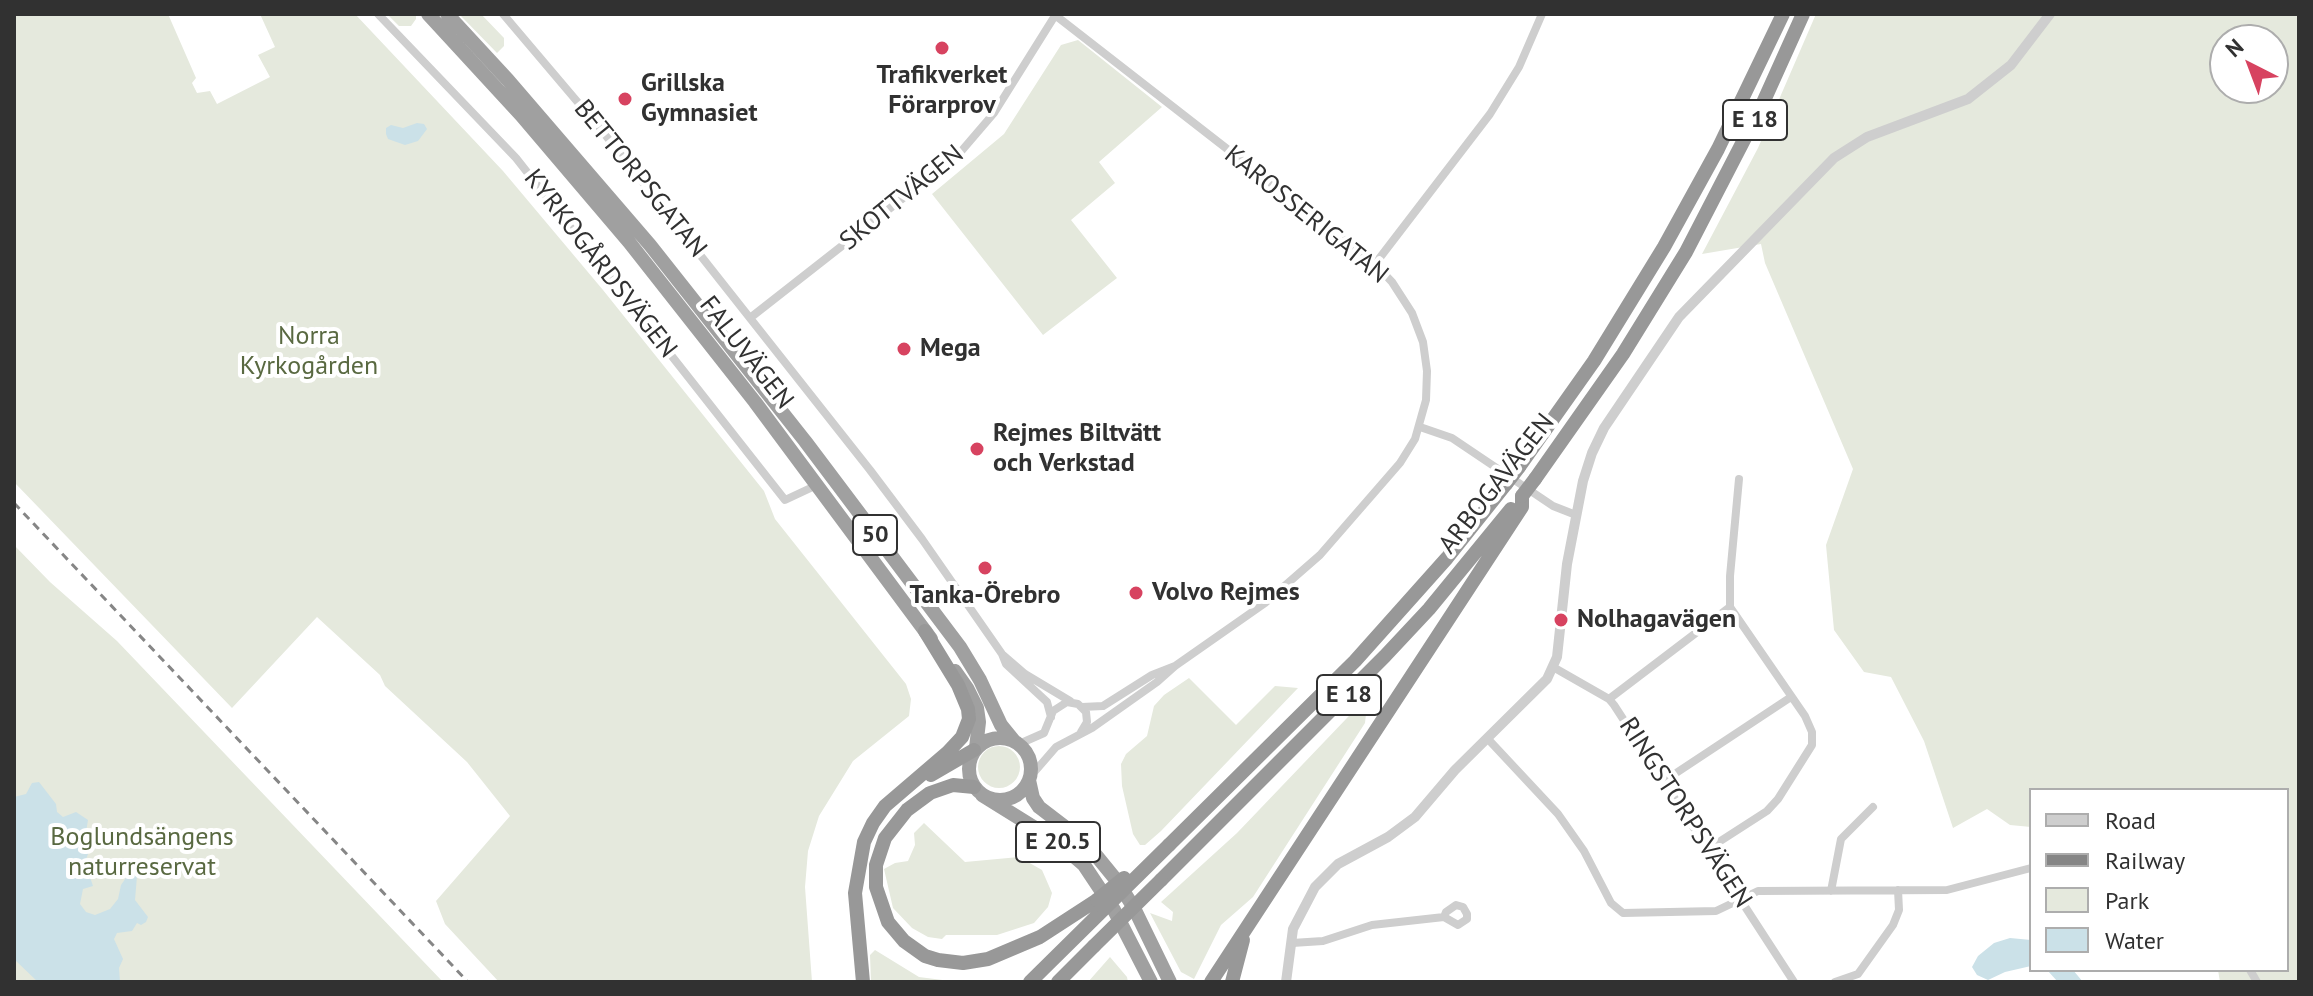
<!DOCTYPE html>
<meta charset="utf-8">
<style>
body{margin:0}
#map{position:relative;width:2313px;height:996px;overflow:hidden;background:#fff;font-family:"PT Sans",sans-serif}
canvas{display:block}
.frame{position:absolute;inset:0;border:16px solid #313131;pointer-events:none}
.legend{position:absolute;left:2029px;top:788px;width:260px;height:184px;box-sizing:border-box;background:#fff;border:2px solid #adadad;margin:0;padding:10px 14px;list-style:none;font-size:24px;color:#313131}
.legend li{display:flex;align-items:center;gap:16px;height:40px}
.legend b{width:40px;border:2px solid #adadad}
.north{position:absolute;left:2209px;top:24px;width:80px;height:80px;box-sizing:border-box;background:#fff;border:2px solid #adadad;border-radius:50%;rotate:318deg;font-size:22px;font-weight:700;line-height:32px;text-align:center;color:#313131}
.north::after{content:'';display:block;margin:auto;width:28px;height:36px;background:#d74360;clip-path:polygon(50% 0,100% 100%,50% 72%,0 100%)}
</style>
<div id="map">
<canvas width="2313" height="996"></canvas>
<div class="frame"></div>
<ul class="legend">
<li><b style="height:10px;background:#cecece"></b>Road</li>
<li><b style="height:10px;background:#868686"></b>Railway</li>
<li><b style="height:22px;background:#e5e9dd"></b>Park</li>
<li><b style="height:22px;background:#cbe1e8"></b>Water</li>
</ul>
<div class="north">N</div>
</div>
<script>
const context = document.querySelector('canvas').getContext('2d');
context.lineJoin = 'round';
function fill(path, color) { context.fillStyle = color; context.fill(path, 'evenodd'); }
const toPath = rows => new Path2D(rows.map(r => 'M' + r).join(''));
function stroke(path, color, width, dash) { context.strokeStyle = color; context.lineWidth = width; context.lineCap = dash ? 'butt' : 'round'; context.setLineDash(dash || []); context.stroke(path); }
function label(font, color, halo, rows, align = 'center') {
  context.font = font + ' "PT Sans",sans-serif'; context.lineWidth = 8; context.setLineDash([]); context.textBaseline = 'middle'; context.strokeStyle = halo; context.fillStyle = color; for (const [text, x, y, turn = 0] of rows) {
    context.save(); context.translate(x, y); context.rotate((+turn || 0) * Math.PI / 180); context.textAlign = isNaN(turn) ? turn : align; if (halo) context.strokeText(text, 0, 0); context.fillText(text, 0, 0); context.restore();
  }
}
fill(toPath([
 [14,14,168,14,196,78,192,83,197,93,210,91,217,104,270,77,258,55,275,47,260,14,355,14,503,171,603,290,764,491,775,519,906,684,911,699,909,716,853,761,819,816,808,851,805,887,812,982,499,982,445,924,436,901,510,816,467,762,385,686,380,675,317,617,232,708,14,482],
 [387,14,416,14,416,19,411,26,399,26],
 [459,14,481,14,504,38,504,46,497,53],
 [1816,14,2299,14,2299,982,2220,982,2218,970,2287,970,2287,790,2031,790,2031,827,2010,825,1987,809,1953,828,1924,741,1891,677,1864,672,1834,630,1826,545,1853,469,1765,263,1761,244,1702,254,1758,148],
 [2225,40,2273,40,2273,88,2225,88],
 [1078,40,1162,107,1099,162,1115,183,1071,220,1117,278,1043,335,932,194,1004,134,1061,45],
 [14,545,50,582,117,641,443,982,14,982],
 [1189,678,1236,725,1275,686,1298,688,1161,831,1145,845,1140,845,1133,834,1122,786,1121,764,1126,754,1147,736,1154,706,1164,695],
 [1368,696,1365,723,1253,897,1221,925,1194,979,1181,972,1150,913,1172,921,1173,912,1161,902,1237,833],
 '978 767a21 21 0 1 1 42 0a21 21 0 1 1-42 0Z',
 [924,823,965,862,1019,857,1042,870,1052,893,1048,907,1034,923,997,935,946,935,942,939,928,937,912,928,893,908,884,869,895,863,908,861,915,845,914,833],
 [875,950,919,977,958,982,871,982,870,955],
 [1110,957,1127,977,1128,982,1088,982]
]), '#e5e9dd');
fill(toPath([
 [417,123,424,124,427,129,418,141,405,145,388,139,386,134,386,128,391,125,403,128],
 [39,782,56,804,57,812,63,817,76,812,88,820,86,832,91,846,85,862,93,886,83,889,80,904,86,912,95,915,110,909,118,899,121,885,130,872,137,876,135,900,148,917,146,922,141,925,137,923,132,931,117,933,114,939,123,959,119,968,120,982,38,982,14,959,14,797,26,794,32,783],
 [2010,938,2031,940,2031,966,2005,972,1988,980,1977,975,1972,967,1978,956,1994,943],
 [2047,970,2073,970,2083,982,2058,982]
]), '#cbe1e8');
stroke(toPath([
 [378,14,516,158,785,500,817,485],
 [503,14,603,132,870,470,922,539,1002,654,1006,664,1047,702,1051,717],
 [1375,264,1490,114,1519,67,1542,14],
 [750,318,958,155,994,113,1056,14],
 [1420,427,1452,438,1553,506,1576,515],
 [1730,607,1730,576,1739,479],
 [1003,655,1025,674,1070,701],
 [1553,667,1609,699,1614,705,1794,982],
 [1609,699,1730,607,1805,716,1812,732,1812,745,1778,799,1767,811,1708,849],
 [1082,707,1103,706,1152,675,1175,666],
 [1487,738,1558,814,1584,851,1611,903,1623,913,1716,911,1758,891,1947,890,2031,868],
 [1019,744,1044,733,1053,711,1067,702,1078,704,1086,712,1087,722,1081,732],
 [1030,777,1056,747,1092,728,1157,682,1175,666,1265,603,1320,555,1400,463,1415,439,1426,400,1427,371,1423,342,1412,313,1392,282,1375,264,1055,15],
 [1664,781,1791,697],
 [1831,891,1841,839,1873,807],
 [1292,943,1323,941,1372,925,1444,917,1446,912,1456,905,1463,907,1467,914,1467,919,1458,925,1444,917],
 [2250,970,2257,982],
 [1835,982,1858,974,1893,925,1899,910,1898,890]
]), '#cecece', 8);
stroke(toPath([
 [1286,982,1293,929,1315,887,1338,864,1388,837,1415,817,1455,770,1547,679,1557,657,1567,564,1583,481,1592,453,1604,428,1679,317,1834,158,1867,137,1968,99,2011,65,2050,14]
]), '#cecece', 10);
stroke(toPath([
 [428,14,521,115,629,242,755,402,931,639],
 [447,14,508,80,650,245,805,441,960,647,980,680,1001,725,1014,741],
 [955,671,967,688,977,708,979,722,976,748],
 '969 769a31 31 0 1 1 62 0a31 31 0 1 1-62 0Z',
 [1029,780,1033,798,1039,807,1086,843,1117,881,1134,908,1170,982],
 [982,795,1056,841,1084,865,1114,910,1151,982]
]), '#a0a0a0', 14);
stroke(toPath([
 [1519,467,1594,361,1664,247,1718,149,1783,14],
 [1535,479,1623,354,1686,252,1762,105,1803,14],
 [931,775,974,750],
 [974,787,953,785,930,793,907,810,885,838,876,865,876,887,888,922,904,941,925,956,938,960,963,963,988,959,1040,937,1097,900],
 [1169,845,1355,661,1447,558,1506,484],
 [1161,880,1385,656,1429,609,1511,509],
 [863,982,855,893,864,842,873,823,885,806,948,752,962,737,969,719,968,709,958,685,925,631],
 [1030,982,1104,909],
 [1058,982,1094,946],
 [1211,982,1522,507,1522,496],
 [1232,982,1243,940]
]), '#989898', 14);
stroke(toPath([
 [14,503,468,982]
]), '#868686', 3, [8, 6]);
stroke(toPath([
 [1506,484,1519,467],
 [1522,496,1535,479],
 [1097,900,1124,878],
 [1104,909,1169,845],
 [1094,946,1161,880]
]), '#989898', 14);
for (const [x, y, r, color] of [
 [942,48,8,"#d74360"],
 [625,99,8,"#d74360"],
 [904,349,8,"#d74360"],
 [977,449,8,"#d74360"],
 [985,568,8,"#d74360"],
 [1136,593,8,"#d74360"],
 [1561,620,8,"#d74360"]
]) { const dot = new Path2D(); dot.arc(x, y, r, 0, 2 * Math.PI); context.fillStyle = color; context.fill(dot); stroke(dot, '#fff', 3); }
for (const [x, y, w] of [
 [1755,120,64],
 [875,535,44],
 [1349,695,64],
 [1058,842,84]
]) { const box = new Path2D(); box.roundRect(x - w / 2, y - 20, w, 40, 6); context.fillStyle = '#fff'; context.fill(box); stroke(box, '#313131', 2); }
label('bold 24px', '#313131', null, [
 ["E 18",1755,120],
 ["50",875,535],
 ["E 18",1349,695],
 ["E 20.5",1058,842]
]);
label('bold 26px', '#313131', '#fff', [
 ["Trafikverket",942,76,"center"],
 ["Förarprov",942,106,"center"],
 ["Grillska",641,84],
 ["Gymnasiet",641,114],
 ["Mega",920,349],
 ["Rejmes Biltvätt",993,434],
 ["och Verkstad",993,464],
 ["Volvo Rejmes",1152,593],
 ["Tanka-Örebro",985,596,"center"],
 ["Nolhagavägen",1577,620]
], 'left');
label('26px', '#313131', '#fff', [
 ["BETTORPSGATAN",640,179,51],
 ["SKOTTVÄGEN",902,198,-39],
 ["KAROSSERIGATAN",1306,215,39],
 ["KYRKOGÅRDSVÄGEN",600,264,52],
 ["FALUVÄGEN",746,353,52],
 ["ARBOGAVÄGEN",1497,484,-52],
 ["RINGSTORPSVÄGEN",1685,813,57]
]);
label('26px', '#596941', '#fff', [
 ["Norra",309,337],
 ["Kyrkogården",309,367],
 ["Boglundsängens",142,838],
 ["naturreservat",142,868]
]);
</script>
